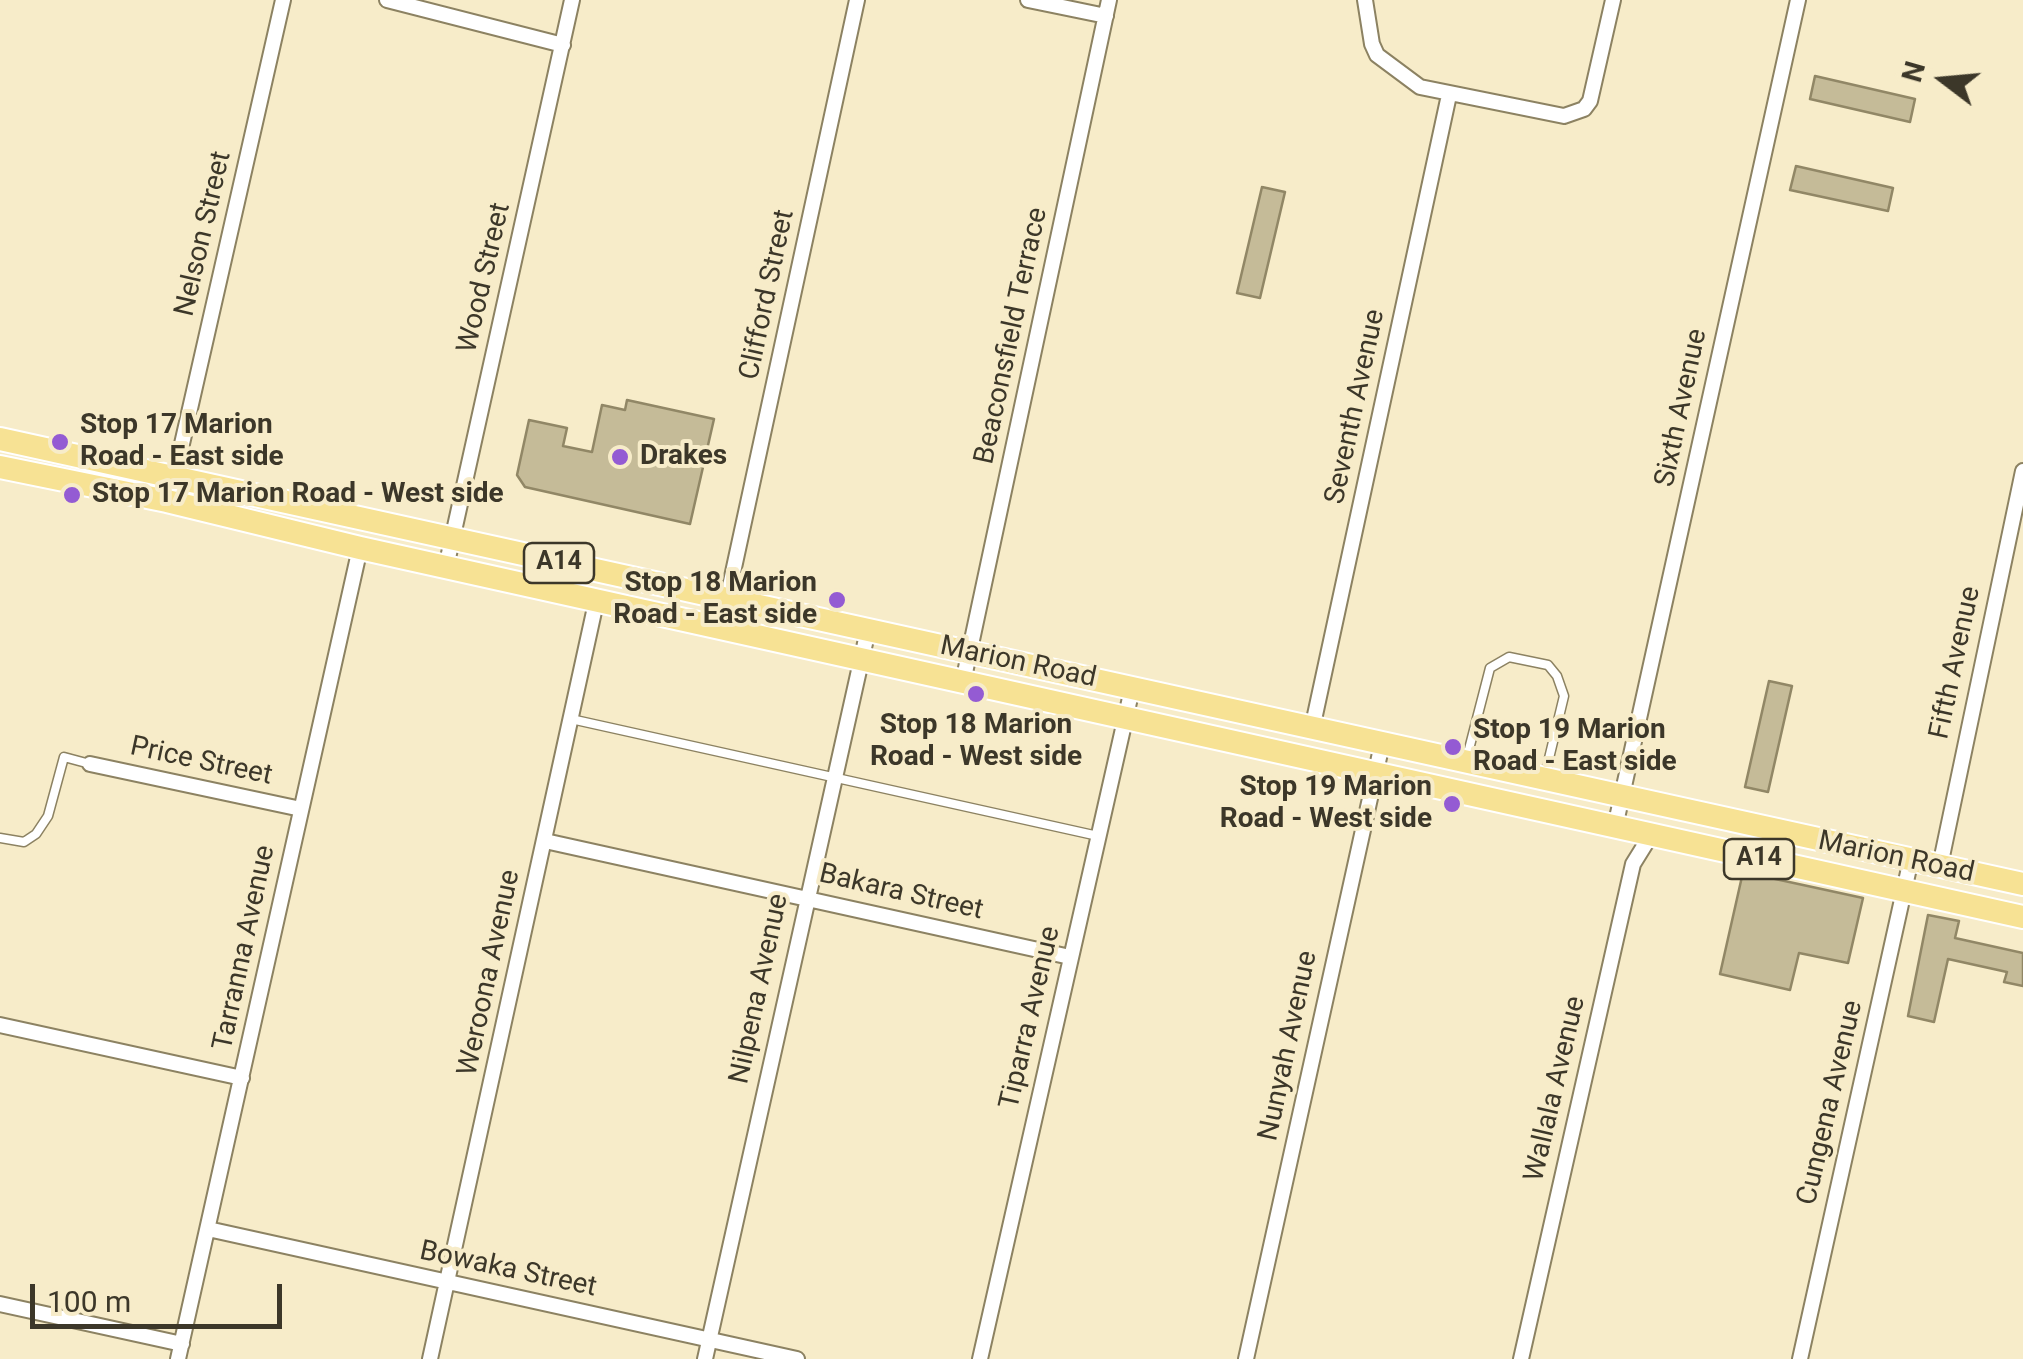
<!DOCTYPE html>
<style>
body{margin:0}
#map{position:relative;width:2023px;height:1359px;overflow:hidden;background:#f7ecc9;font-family:Roboto,sans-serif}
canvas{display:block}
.north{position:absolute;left:1893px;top:30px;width:100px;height:100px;-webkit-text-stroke:8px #f7ecc9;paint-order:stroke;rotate:286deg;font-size:28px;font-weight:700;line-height:40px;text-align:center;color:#3c3729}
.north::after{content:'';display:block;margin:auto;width:35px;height:45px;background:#3c3729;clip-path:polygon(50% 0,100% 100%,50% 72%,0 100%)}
.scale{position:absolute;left:30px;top:1284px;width:252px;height:45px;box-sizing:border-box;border:5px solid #3c3729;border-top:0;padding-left:12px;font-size:30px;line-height:35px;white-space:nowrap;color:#3c3729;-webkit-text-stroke:8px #f7ecc9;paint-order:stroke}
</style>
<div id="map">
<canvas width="2023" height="1359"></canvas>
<div class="north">N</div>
<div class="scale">100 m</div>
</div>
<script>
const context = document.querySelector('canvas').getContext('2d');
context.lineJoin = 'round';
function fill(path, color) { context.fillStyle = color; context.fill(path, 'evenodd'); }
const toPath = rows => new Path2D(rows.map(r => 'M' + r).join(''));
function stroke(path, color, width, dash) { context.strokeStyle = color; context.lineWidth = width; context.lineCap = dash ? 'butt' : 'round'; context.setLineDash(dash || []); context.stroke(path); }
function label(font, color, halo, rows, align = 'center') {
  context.font = font + ' Roboto,sans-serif'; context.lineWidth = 8; context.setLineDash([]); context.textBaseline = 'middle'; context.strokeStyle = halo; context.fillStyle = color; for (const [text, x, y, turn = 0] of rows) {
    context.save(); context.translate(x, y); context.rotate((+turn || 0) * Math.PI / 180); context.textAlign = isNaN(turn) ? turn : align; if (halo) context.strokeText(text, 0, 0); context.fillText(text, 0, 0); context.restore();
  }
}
const building = toPath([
 [1815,76,1915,99,1910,122,1810,99,1815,76],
 [1796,166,1893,188,1888,211,1790,190,1796,166],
 [1262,187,1285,192,1260,298,1237,293,1262,187],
 [627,400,714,419,690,524,525,487,517,475,529,420,567,428,563,446,592,452,602,405,625,410,627,400],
 [1769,681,1792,686,1768,792,1745,787,1769,681],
 [1743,872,1863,898,1848,963,1799,953,1790,990,1720,974,1743,872],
 [1928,915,1959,921,1955,938,2023,953,2023,986,2004,982,2007,972,1948,959,1934,1022,1908,1016,1928,915]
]);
fill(building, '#c5bb98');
stroke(building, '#918766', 2.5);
const lane = toPath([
 [571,719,1098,836],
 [1467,757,1490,668,1509,657,1548,665,1557,676,1564,696,1545,775],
 [0,838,24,842,36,834,48,816,64,757,90,764]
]);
const street = toPath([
 [387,0,563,45],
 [1028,0,1106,16],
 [1365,0,1372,44,1377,55,1420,87,1564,116,1584,109,1590,101,1613,0],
 [174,479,283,0],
 [446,567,572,0],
 [727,600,857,0],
 [963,682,1109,0],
 [1312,729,1449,95],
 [90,764,301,809],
 [1615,827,1798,0],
 [545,841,1070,957],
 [1940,866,2023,471],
 [0,1025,242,1078],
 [208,1229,797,1359],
 [0,1304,182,1344],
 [178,1359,360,548],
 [430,1359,597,598],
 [705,1359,868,630],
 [980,1359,1132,689],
 [1246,1359,1382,744],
 [1521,1359,1633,864,1651,835],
 [1800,1359,1911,859]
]);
const primary = toPath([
 [0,439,2023,884],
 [0,467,167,501,360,548,2023,917]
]);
stroke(lane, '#8c8262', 11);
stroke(street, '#8c8262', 18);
stroke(primary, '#fff', 26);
stroke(lane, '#fff', 8);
stroke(street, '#fff', 14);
stroke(primary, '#f7e294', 22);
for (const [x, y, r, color] of [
 [60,442,10,"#945bd3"],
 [620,457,10,"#945bd3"],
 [72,495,10,"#945bd3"],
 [837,600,10,"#945bd3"],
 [976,694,10,"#945bd3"],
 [1453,747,10,"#945bd3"],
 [1452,804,10,"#945bd3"]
]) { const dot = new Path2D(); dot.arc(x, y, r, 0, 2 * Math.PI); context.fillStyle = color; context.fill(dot); stroke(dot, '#f7ecc9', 4); }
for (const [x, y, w] of [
 [559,563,70],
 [1759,859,70]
]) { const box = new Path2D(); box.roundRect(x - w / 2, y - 20, w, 40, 8); context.fillStyle = '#f7ecc9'; context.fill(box); stroke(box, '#3c3729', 2.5); }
label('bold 25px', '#3c3729', null, [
 ["A14",559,563],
 ["A14",1759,859]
]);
label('28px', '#3c3729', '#f7ecc9', [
 ["Nelson Street",204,234,-77],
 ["Wood Street",485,278,-77],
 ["Clifford Street",768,295,-78],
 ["Beaconsfield Terrace",1012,336,-78],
 ["Seventh Avenue",1356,407,-78],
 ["Sixth Avenue",1682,408,-78],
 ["Marion Road",1018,663,12],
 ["Fifth Avenue",1956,663,-78],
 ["Price Street",201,762,12],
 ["Marion Road",1896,858,12],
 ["Bakara Street",901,893,13],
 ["Tarranna Avenue",245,948,-78],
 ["Weroona Avenue",490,973,-78],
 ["Nilpena Avenue",760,989,-78],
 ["Tiparra Avenue",1031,1018,-77],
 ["Nunyah Avenue",1289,1046,-78],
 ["Wallala Avenue",1556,1089,-77],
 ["Cungena Avenue",1831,1103,-77],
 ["Bowaka Street",508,1270,12]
]);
label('bold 28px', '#3c3729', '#f7ecc9', [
 ["Stop 17 Marion",80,426],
 ["Road - East side",80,458],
 ["Drakes",640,457],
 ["Stop 17 Marion Road - West side",92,495],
 ["Stop 18 Marion",817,584,"right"],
 ["Road - East side",817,616,"right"],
 ["Stop 18 Marion",976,726,"center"],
 ["Road - West side",976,758,"center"],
 ["Stop 19 Marion",1473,731],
 ["Road - East side",1473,763],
 ["Stop 19 Marion",1432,788,"right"],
 ["Road - West side",1432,820,"right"]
], 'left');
</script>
